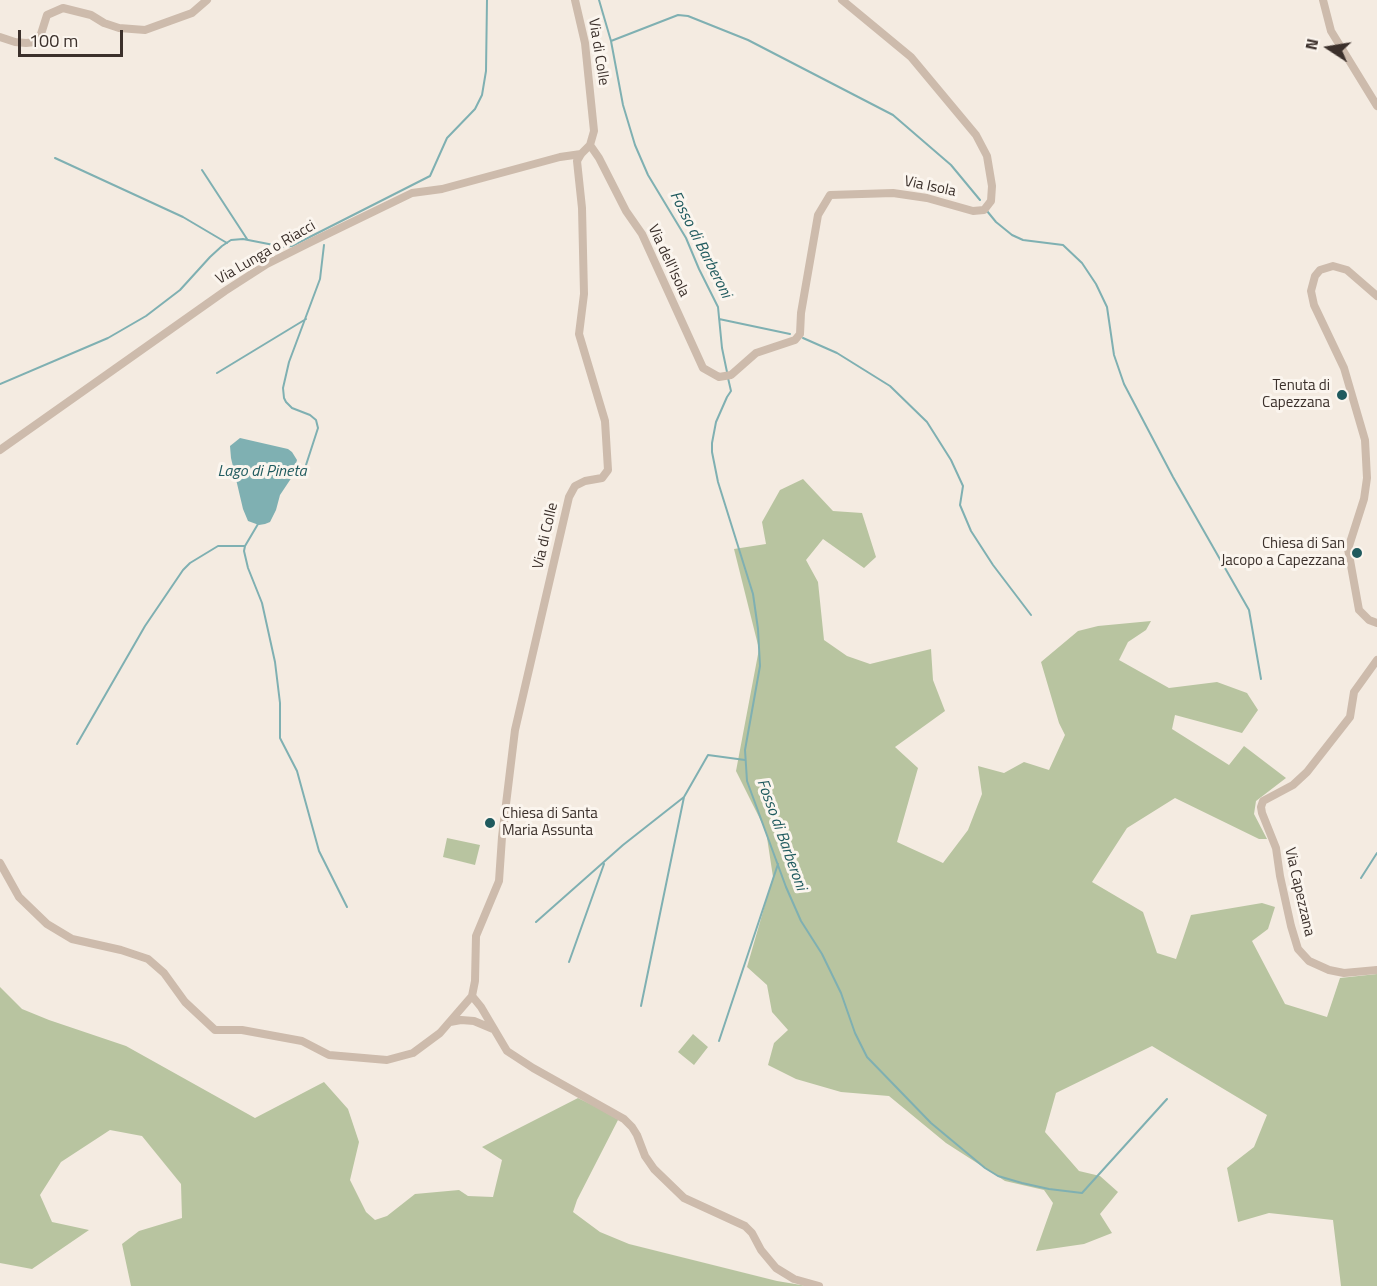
<!DOCTYPE html>
<style>
body{margin:0}
#map{position:relative;width:1377px;height:1286px;overflow:hidden;background:#f4ebe1;font-family:"Titillium Web",sans-serif}
canvas{display:block}
.north{position:absolute;left:1299px;top:18px;width:60px;height:60px;-webkit-text-stroke:4px #fbf5ee;paint-order:stroke;rotate:282deg;font-size:16px;font-weight:700;line-height:24px;text-align:center;color:#3b302b}
.north::after{content:'';display:block;margin:auto;width:21px;height:27px;background:#3b302b;clip-path:polygon(50% 0,100% 100%,50% 72%,0 100%)}
.scale{position:absolute;left:18px;top:30px;width:105px;height:27px;box-sizing:border-box;border:3px solid #3b302b;border-top:0;padding-left:8px;font-size:18px;line-height:21px;white-space:nowrap;color:#3b302b;-webkit-text-stroke:4px #fbf5ee;paint-order:stroke}
</style>
<div id="map">
<canvas width="1377" height="1286"></canvas>
<div class="north">N</div>
<div class="scale">100 m</div>
</div>
<script>
const context = document.querySelector('canvas').getContext('2d');
context.lineJoin = 'round';
function fill(path, color) { context.fillStyle = color; context.fill(path, 'evenodd'); }
const toPath = rows => new Path2D(rows.map(r => 'M' + r).join(''));
function stroke(path, color, width, dash) { context.strokeStyle = color; context.lineWidth = width; context.lineCap = dash ? 'butt' : 'round'; context.setLineDash(dash || []); context.stroke(path); }
function label(font, color, halo, rows, align = 'center') {
  context.font = font + ' "Titillium Web",sans-serif'; context.lineWidth = 6; context.setLineDash([]); context.textBaseline = 'middle'; context.strokeStyle = halo; context.fillStyle = color; for (const [text, x, y, turn = 0] of rows) {
    context.save(); context.translate(x, y); context.rotate((+turn || 0) * Math.PI / 180); context.textAlign = isNaN(turn) ? turn : align; if (halo) context.strokeText(text, 0, 0); context.fillText(text, 0, 0); context.restore();
  }
}
fill(toPath([
 [803,479,833,511,862,513,876,557,864,568,823,539,806,560,818,582,824,640,847,656,870,664,931,649,933,680,945,711,895,747,918,768,897,842,943,863,968,830,982,794,978,766,1004,773,1024,762,1049,770,1065,735,1059,723,1041,662,1078,631,1098,626,1151,621,1146,630,1128,642,1119,660,1169,688,1217,682,1247,693,1258,710,1242,733,1175,715,1172,729,1229,765,1244,746,1286,778,1256,801,1254,814,1267,839,1259,839,1175,798,1127,828,1092,882,1143,912,1157,953,1176,959,1191,915,1262,903,1275,907,1268,929,1252,941,1285,1004,1327,1017,1340,978,1377,974,1377,1286,1341,1286,1333,1220,1269,1213,1238,1222,1227,1168,1254,1147,1267,1115,1152,1046,1056,1093,1045,1132,1079,1171,1100,1176,1118,1192,1100,1214,1112,1233,1084,1244,1036,1251,1053,1203,1044,1190,1005,1181,946,1143,889,1096,841,1092,796,1079,768,1065,774,1043,788,1030,772,1012,767,985,747,967,773,877,766,831,736,771,759,649,734,549,766,544,762,522,780,490],
 [447,838,480,845,475,865,443,857],
 [0,987,22,1009,49,1020,126,1046,255,1118,324,1082,348,1109,359,1142,350,1180,366,1212,375,1220,387,1216,415,1194,459,1190,468,1196,493,1197,502,1160,482,1147,578,1098,619,1118,577,1200,573,1212,600,1232,629,1244,777,1281,807,1286,131,1286,122,1244,139,1231,182,1218,181,1184,142,1136,110,1130,61,1162,40,1195,52,1222,89,1230,32,1269,0,1263],
 [693,1034,708,1047,694,1065,678,1052]
]), '#b8c4a0');
fill(toPath([
 [240,438,288,449,292,452,297,460,292,477,280,495,276,510,270,522,265,524,259,525,248,521,243,509,231,458,230,446]
]), '#7fb0b2');
stroke(toPath([
 [599,0,611,41,623,105,635,145,648,175,686,238,699,269,718,307,722,348,727,372],
 [611,41,678,15,688,16,748,40,893,115,951,165,980,200],
 [55,158,183,217,227,243],
 [202,170,247,239],
 [987,211,996,222,1012,235,1023,240,1063,245,1082,263,1096,284,1107,307,1114,355,1124,384,1173,477,1249,610,1261,679],
 [719,319,790,334],
 [803,338,837,353,890,386,927,422,951,460,963,486,960,505,971,531,993,565,1031,615],
 [217,373,306,319],
 [728,378,731,391,727,397,716,422,712,443,712,452,718,482,753,594,758,629,760,666,745,750,747,781,786,887,801,921,822,954,841,993,855,1033,867,1057,931,1123,985,1168,998,1176,1022,1183,1049,1189,1082,1193,1167,1099],
 [0,384,108,338,146,316,180,290,210,257,222,246,231,240,243,239,284,247,292,246,430,176,447,138,475,109,482,95,486,71,487,0],
 [294,467,303,469,306,465,318,428,316,420,310,415,292,408,286,402,284,398,283,388,289,362,320,279,324,245],
 [258,524,245,546,244,551,248,568,262,603,275,662,280,703,280,738,297,771,319,851,347,907],
 [77,744,145,626,183,570,190,563,218,546,245,546],
 [1361,878,1377,853],
 [536,922,623,845,684,797],
 [569,962,604,864],
 [641,1006,684,797,708,755,745,760],
 [719,1041,778,864]
]), '#7fb0b2', 2);
stroke(toPath([
 [1323,0,1331,31,1377,106],
 [0,37,15,42,26,43,36,42,41,34,47,15,63,8,91,15,104,23,119,28,145,30,192,13,207,0],
 [590,145,599,158,626,211,642,234,703,368,719,377,731,375,756,353,795,340,800,334,801,313,818,215,830,195,893,193,927,198,973,211,984,210,991,201,992,186,987,156,976,135,911,57,842,0],
 [1377,296,1347,270,1333,266,1320,270,1315,276,1311,291,1314,305,1344,368,1365,440,1367,478,1364,499,1348,549,1359,610,1369,620,1377,623],
 [0,450,225,291,267,264,309,243,412,193,442,189,560,157,581,154],
 [1377,660,1354,692,1350,717,1307,772,1293,785,1263,801,1261,807,1262,813,1276,848,1280,876,1291,926,1298,949,1309,961,1329,970,1344,973,1377,970],
 [0,863,19,897,47,924,72,939,121,950,148,959,164,973,185,1002,215,1030,242,1030,302,1041,329,1055,387,1060,413,1053,440,1033,472,996,481,1007,507,1051,533,1068,624,1119,632,1127,637,1135,645,1156,654,1169,684,1198,745,1226,752,1233,761,1250,776,1268,794,1279,819,1286],
 [472,996,475,981,476,936,499,881,502,837,515,730,569,497,575,486,585,481,602,478,608,470,605,421,579,334,584,294,582,208,577,161,581,154,590,145,594,131,585,43,575,0],
 [450,1022,461,1020,474,1021,493,1029]
]), '#cdbbac', 8);
for (const [x, y, r, color] of [
 [1342,395,6,"#1f5a5e"],
 [1357,553,6,"#1f5a5e"],
 [490,823,6,"#1f5a5e"]
]) { const dot = new Path2D(); dot.arc(x, y, r, 0, 2 * Math.PI); context.fillStyle = color; context.fill(dot); stroke(dot, '#fbf5ee', 2); }
label('15px', '#3b302b', '#fbf5ee', [
 ["Via di Colle",598,52,81],
 ["Via Isola",930,187,12],
 ["Via Lunga o Riacci",266,253,-30],
 ["Via dell'Isola",668,261,65],
 ["Via di Colle",546,536,-77],
 ["Via Capezzana",1299,892,77]
]);
label('15px', '#3b302b', '#fbf5ee', [
 ["Tenuta di",1330,386],
 ["Capezzana",1330,403],
 ["Chiesa di San",1345,544],
 ["Jacopo a Capezzana",1345,561],
 ["Chiesa di Santa",502,814,"left"],
 ["Maria Assunta",502,831,"left"]
], 'right');
label('italic 16px', '#1f5a5e', '#fbf5ee', [
 ["Fosso di Barberoni",700,245,63],
 ["Lago di Pineta",262,472],
 ["Fosso di Barberoni",781,835,70]
]);
</script>
